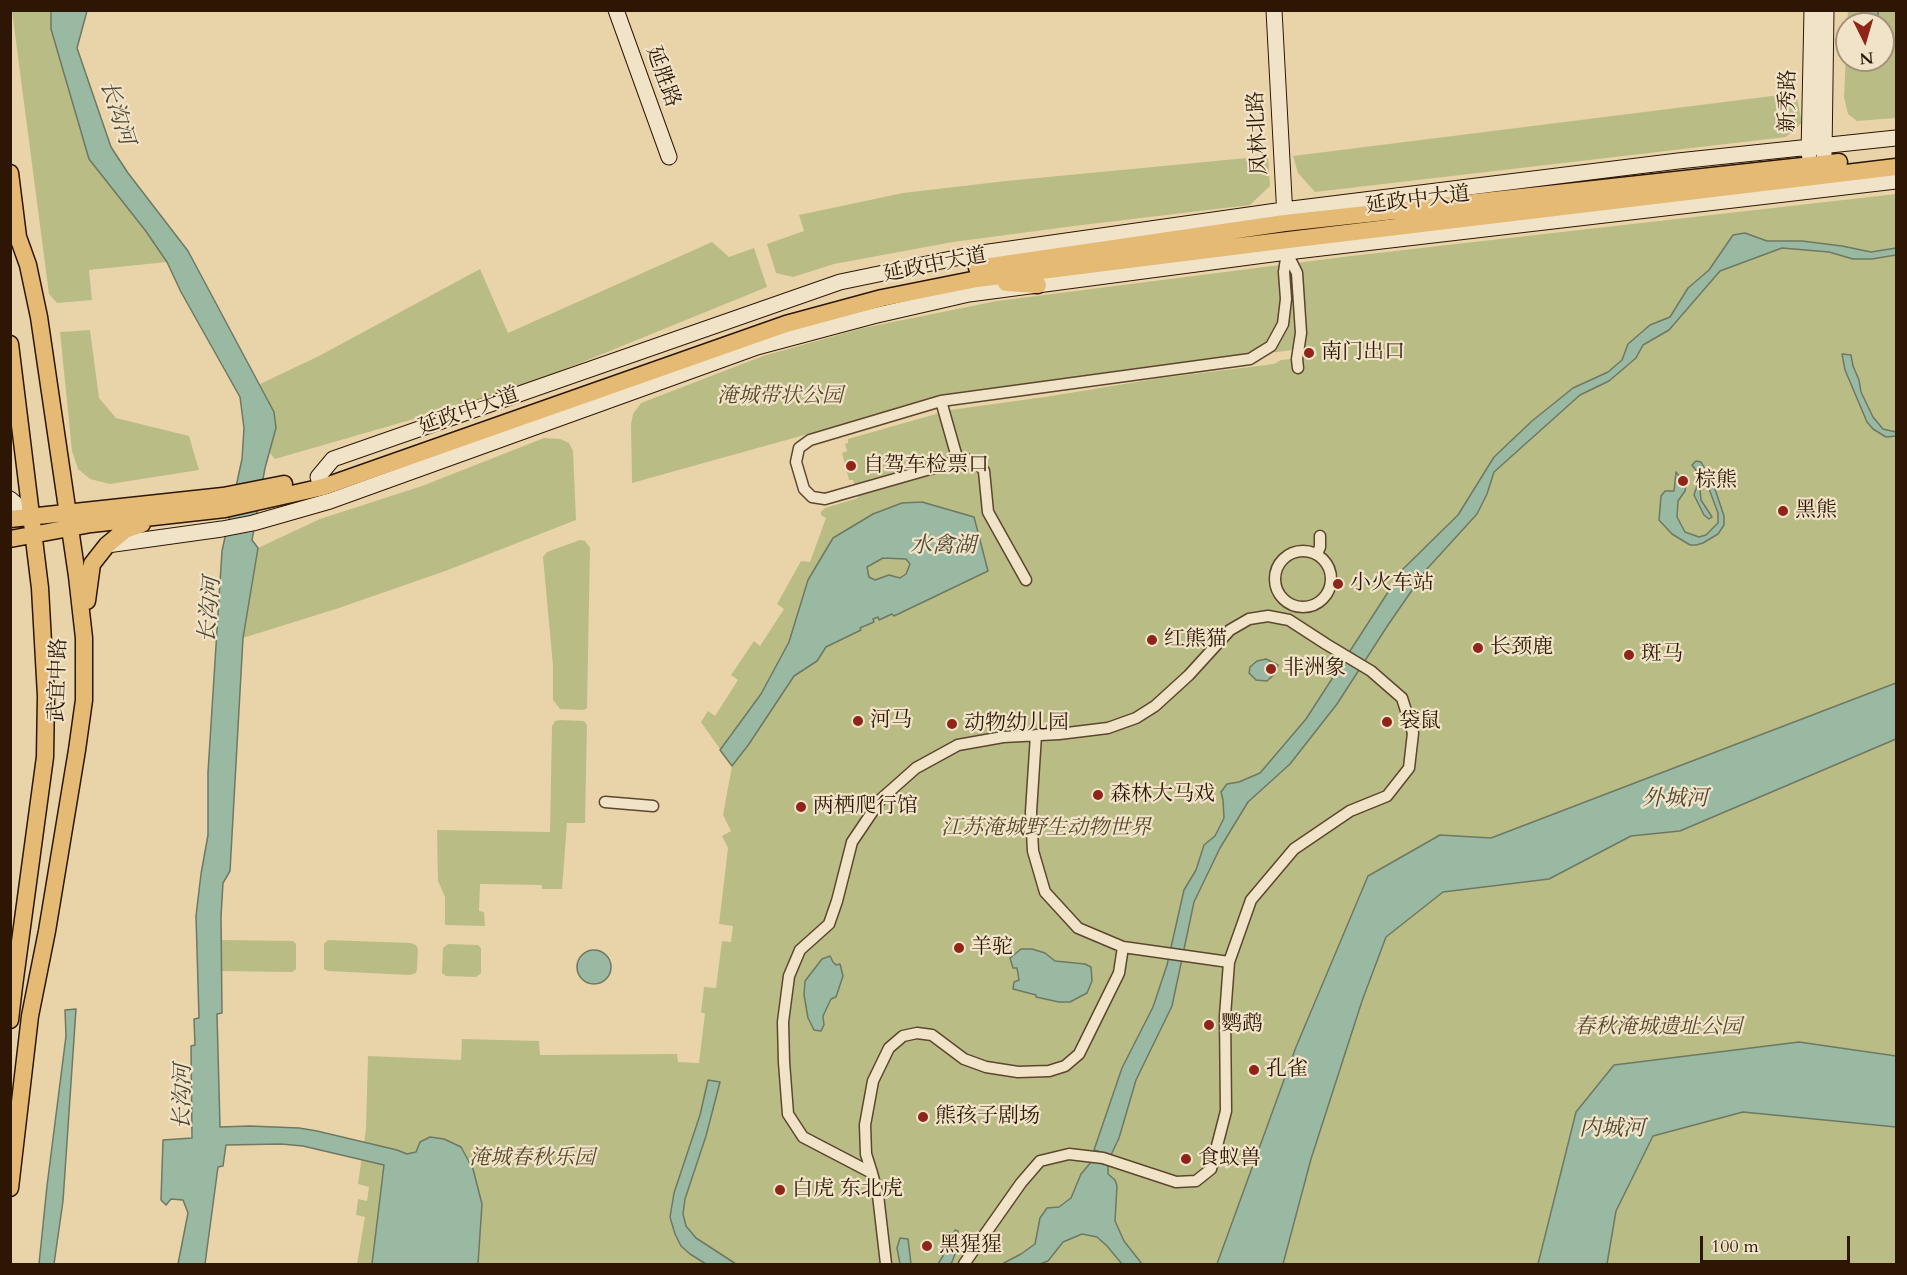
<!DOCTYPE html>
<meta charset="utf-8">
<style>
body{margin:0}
#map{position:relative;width:1907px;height:1275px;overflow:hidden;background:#e9d4aa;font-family:Cardo,serif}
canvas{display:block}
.frame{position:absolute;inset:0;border:12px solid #2e1604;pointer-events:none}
.north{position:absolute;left:1835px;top:12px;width:60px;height:60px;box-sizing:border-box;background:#f1e3c8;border:2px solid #a3917a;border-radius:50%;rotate:175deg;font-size:16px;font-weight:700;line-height:24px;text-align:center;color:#2e1604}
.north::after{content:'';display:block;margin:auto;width:21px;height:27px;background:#8f2418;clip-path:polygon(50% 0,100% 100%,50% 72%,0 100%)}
.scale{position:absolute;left:1700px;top:1236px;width:150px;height:27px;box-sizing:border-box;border:3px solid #2e1604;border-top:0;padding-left:8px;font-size:18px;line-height:21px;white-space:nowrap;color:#2e1604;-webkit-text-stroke:4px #f1e3c8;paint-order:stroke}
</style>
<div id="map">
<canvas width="1907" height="1275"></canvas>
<div class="frame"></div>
<div class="north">N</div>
<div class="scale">100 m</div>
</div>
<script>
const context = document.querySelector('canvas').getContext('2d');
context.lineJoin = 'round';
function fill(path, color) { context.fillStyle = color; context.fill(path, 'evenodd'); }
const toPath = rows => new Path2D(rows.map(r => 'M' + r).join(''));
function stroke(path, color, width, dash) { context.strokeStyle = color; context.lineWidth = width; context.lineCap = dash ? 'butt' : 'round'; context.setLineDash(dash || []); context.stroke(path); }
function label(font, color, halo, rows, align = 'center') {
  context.font = font + ' Cardo,"Noto Serif SC",serif'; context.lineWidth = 4.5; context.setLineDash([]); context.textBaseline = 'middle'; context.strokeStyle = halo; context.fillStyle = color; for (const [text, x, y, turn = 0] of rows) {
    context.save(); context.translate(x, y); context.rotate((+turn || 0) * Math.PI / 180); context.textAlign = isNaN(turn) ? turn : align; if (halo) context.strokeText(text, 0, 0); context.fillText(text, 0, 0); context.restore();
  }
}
fill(toPath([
 [12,11,51,11,50,14,145,230,167,262,89,270,92,300,57,303,49,294],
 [1848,11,1896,11,1896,118,1857,121,1848,114,1844,97,1847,34,1847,60,1883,60,1883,24,1847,24],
 [1796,93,1802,123,1786,137,1315,192,1298,173,1293,156],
 [1268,156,1270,186,1250,205,1074,226,953,242,834,264,793,277,776,273,767,244,804,231,799,215,903,193,1006,181],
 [1896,194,1896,1264,736,1264,696,1238,686,1226,683,1214,685,1199,706,1136,720,1083,708,1080,700,1115,674,1193,690,1254,706,1264,357,1264,365,1217,356,1215,358,1199,367,1201,369,1187,358,1184,366,1128,368,1056,461,1060,462,1039,539,1041,540,1055,677,1054,678,1062,699,1063,705,1013,701,1013,704,987,716,988,722,941,731,942,733,926,719,924,728,848,722,836,731,831,723,815,732,766,701,722,708,711,715,716,738,680,731,675,754,641,760,646,784,609,777,604,801,561,810,562,826,518,821,515,821,512,825,508,858,498,853,480,849,480,842,453,847,451,845,444,848,443,848,439,950,410,1045,397,1161,378,1274,364,1281,360,1317,356,1315,347,948,395,632,483,631,424,633,414,641,403,763,356,863,328,997,301,1351,256],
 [712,242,729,257,754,248,767,287,514,390,275,459,269,452,276,428,274,412,260,384,319,356,480,269,508,333],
 [90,330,99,398,116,418,189,436,199,470,110,484,90,479,78,469,72,451,60,332],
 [544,438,560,439,569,443,573,451,576,520,448,570,339,608,243,638,258,548,320,519,422,486],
 [580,540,585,541,590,548,587,708,584,710,560,709,553,700,553,666,543,557,547,552],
 [560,720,584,721,587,725,585,823,567,823,562,889,542,889,542,885,480,884,479,911,484,912,485,926,445,925,445,897,438,881,437,830,550,832,552,726,555,721],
 [221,940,293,941,296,944,296,969,292,972,221,971],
 [328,940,411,943,416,945,418,949,417,969,416,973,410,975,328,971,324,969,324,944],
 [448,944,478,945,481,948,481,973,476,977,446,976,442,973,443,948]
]), '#babc86');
const water = toPath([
 [51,11,87,11,77,48,111,147,128,173,188,251,274,412,276,428,265,468,252,540,258,548,243,638,230,871,223,883,221,917,222,1013,217,1014,220,1127,250,1126,299,1128,317,1131,397,1150,407,1154,416,1152,420,1142,430,1137,444,1139,461,1147,473,1169,482,1204,478,1264,372,1264,384,1165,303,1146,281,1144,226,1145,223,1166,218,1167,205,1264,178,1264,188,1213,183,1200,171,1199,166,1205,161,1200,163,1140,192,1138,191,1046,195,1045,194,1019,199,1018,196,916,201,874,208,835,208,772,222,551,242,459,244,428,240,397,181,292,167,262,145,230,89,159,51,29,51,11],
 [1861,11,1878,11,1878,24,1862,24,1861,11],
 [1745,233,1767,241,1802,241,1842,246,1871,252,1896,248,1896,255,1872,259,1853,259,1829,252,1782,248,1720,271,1669,330,1643,345,1636,358,1609,381,1580,395,1494,472,1487,494,1477,514,1426,570,1388,625,1337,704,1290,764,1248,802,1220,848,1194,902,1172,1006,1136,1080,1119,1138,1111,1155,1094,1150,1122,1068,1153,1007,1167,965,1184,890,1196,870,1204,845,1215,836,1224,818,1223,800,1221,792,1227,784,1239,782,1260,773,1306,719,1403,569,1458,515,1494,457,1532,421,1573,388,1608,372,1622,360,1628,344,1650,325,1670,317,1688,288,1709,270,1733,235,1745,233],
 [1842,354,1851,355,1853,366,1859,380,1861,392,1873,417,1883,429,1896,432,1896,436,1886,437,1873,429,1867,422,1845,370,1842,354],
 [1696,461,1701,462,1713,483,1724,516,1724,525,1718,534,1703,543,1696,545,1690,545,1672,534,1659,520,1661,496,1665,491,1674,491,1676,472,1686,485,1685,491,1678,501,1677,517,1685,532,1699,537,1706,535,1718,523,1718,513,1708,486,1704,480,1700,489,1701,500,1712,517,1709,519,1704,515,1694,495,1699,480,1698,473,1692,465,1696,461],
 [922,502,974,517,988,571,894,616,892,614,879,620,878,617,873,619,874,622,860,628,861,630,826,647,817,661,794,676,749,744,732,766,720,750,761,694,789,642,808,580,833,538,873,514,902,503,922,502],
 [883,558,906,559,910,564,906,574,900,578,889,575,875,580,869,577,867,567,883,558],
 [1266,659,1278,665,1276,673,1267,681,1256,680,1249,673,1250,667,1257,661,1266,659],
 [1896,683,1896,739,1680,831,1631,836,1549,879,1443,892,1386,937,1362,1001,1311,1159,1283,1264,1217,1264,1296,1047,1368,876,1440,835,1491,838,1896,683],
 [1021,949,1032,949,1045,953,1055,961,1085,964,1091,967,1092,981,1087,993,1070,1002,1059,1002,1036,997,1036,995,1013,989,1014,982,1019,980,1017,968,1013,968,1010,958,1021,949],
 '577 967a17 17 0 1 1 34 0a17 17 0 1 1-34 0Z',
 [830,956,833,962,836,965,840,964,843,976,836,997,831,999,823,1016,824,1025,821,1031,814,1030,808,1018,804,995,805,981,822,959,830,956],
 [76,1009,63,1201,54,1264,39,1264,47,1186,66,1036,65,1010,76,1009],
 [1799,1042,1896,1056,1896,1127,1743,1112,1653,1136,1616,1211,1607,1264,1538,1264,1576,1112,1614,1065,1799,1042],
 [708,1080,720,1082,706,1136,685,1199,683,1214,686,1226,696,1238,736,1264,706,1264,690,1254,681,1246,675,1234,670,1217,674,1193,700,1115,708,1080],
 [1092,1161,1108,1165,1108,1174,1115,1180,1117,1186,1115,1221,1124,1241,1142,1264,1122,1264,1107,1246,1097,1237,1082,1234,1063,1242,1048,1261,1040,1264,1002,1264,1021,1254,1035,1244,1040,1218,1047,1208,1059,1207,1071,1198,1081,1174,1092,1161],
 [955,1230,958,1231,958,1246,952,1262,950,1264,938,1264,943,1256,940,1252,940,1248,947,1246,950,1243,947,1233,954,1233,955,1230],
 [900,1238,908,1239,911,1264,900,1264,897,1248,900,1238]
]);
fill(water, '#99b9a3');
stroke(water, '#6e7863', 1.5);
const street = toPath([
 [1287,253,1297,273,1301,333,1297,359,1298,368],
 [941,401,958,461,825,499,812,497,804,489,796,462,799,448,810,440,941,401,1250,359,1271,346,1283,324,1286,299,1284,272,1287,252],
 [958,461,970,460,978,463,984,471,988,512,1026,580],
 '1275 579a28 28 0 1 1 56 0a28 28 0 1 1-56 0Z',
 [1317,554,1320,547,1320,536],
 [1036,735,1031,812,1033,851,1045,892,1078,928,1123,947,1229,962],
 [605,802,653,806],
 [872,1173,866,1154,865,1125,873,1081,889,1048,903,1036,917,1033,932,1035,964,1059,986,1067,1018,1072,1049,1071,1065,1066,1079,1054,1119,973,1123,947],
 [886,1264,878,1195,872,1173,803,1137,788,1114,784,1062,783,1022,789,976,800,950,829,924,837,901,852,842,881,799,916,768,958,745,1003,737,1059,734,1108,728,1136,718,1155,706,1189,675,1230,630,1249,619,1268,616,1289,620,1326,644,1371,671,1402,698,1413,733,1409,768,1387,796,1350,811,1294,849,1251,900,1229,962,1225,1016,1226,1111,1211,1169,1196,1181,1176,1182,1103,1158,1069,1154,1040,1161,1021,1183,964,1264]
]);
const secondary = toPath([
 [616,10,669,157],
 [1274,10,1285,217],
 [1809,154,1812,10],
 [1824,154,1826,10],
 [318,477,333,459,840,282,975,254,1284,210,1678,161,1896,138],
 [10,499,32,518],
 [107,545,222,529,253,523,330,501,757,347,873,316,969,294,1287,252,1896,181]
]);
const primary = toPath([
 [10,173,18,237,28,265,39,317,77,576,84,638,84,700,77,750,47,931,30,1016,10,1188],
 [977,268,1285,223,1839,162],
 [1006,283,1038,285],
 [10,344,40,588,46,696,45,757,14,986,10,1020],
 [10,519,223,496,284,484],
 [10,539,91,524,225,509,323,487,786,324,882,298,977,279,1288,240,1896,167],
 [87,601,92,564,107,545,125,530,142,524]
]);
stroke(street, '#5d462e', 13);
stroke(secondary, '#2e1604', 17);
stroke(primary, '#2e1604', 19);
stroke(street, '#f1e3c8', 10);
stroke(secondary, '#f1e3c8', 15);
stroke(primary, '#e4ba75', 16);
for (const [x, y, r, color] of [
 [1309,353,6,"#8f2418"],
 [851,466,6,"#8f2418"],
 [1683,481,6,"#8f2418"],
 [1783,511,6,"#8f2418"],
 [1338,584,6,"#8f2418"],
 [1152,640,6,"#8f2418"],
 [1478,648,6,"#8f2418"],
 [1629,655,6,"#8f2418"],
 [1271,669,6,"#8f2418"],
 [858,721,6,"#8f2418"],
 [1387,722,6,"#8f2418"],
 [952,724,6,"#8f2418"],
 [1098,795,6,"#8f2418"],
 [801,807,6,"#8f2418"],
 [959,948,6,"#8f2418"],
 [1209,1025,6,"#8f2418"],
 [1254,1070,6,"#8f2418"],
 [923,1117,6,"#8f2418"],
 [1186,1159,6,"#8f2418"],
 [780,1190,6,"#8f2418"],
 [927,1246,6,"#8f2418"]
]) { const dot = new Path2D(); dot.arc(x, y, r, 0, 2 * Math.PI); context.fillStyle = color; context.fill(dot); stroke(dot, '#f1e3c8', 2); }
label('21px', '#2e1604', '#f1e3c8', [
 ["延胜路",662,77,70],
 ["新秀路",1789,101,-89],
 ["凤林北路",1259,133,-93],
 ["延政中大道",1418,201,-7],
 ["延政中大道",935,266,-11],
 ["延政中大道",469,412,-19],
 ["武宜中路",59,680,-88]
]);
label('21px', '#2e1604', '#f1e3c8', [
 ["南门出口",1321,353],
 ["自驾车检票口",863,466],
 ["棕熊",1695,481],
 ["黑熊",1795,511],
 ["小火车站",1350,584],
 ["红熊猫",1164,640],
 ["长颈鹿",1490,648],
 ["斑马",1641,655],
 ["非洲象",1283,669],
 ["河马",870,721],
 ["袋鼠",1399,722],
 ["动物幼儿园",964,724],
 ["森林大马戏",1110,795],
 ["两栖爬行馆",813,807],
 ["羊驼",971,948],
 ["鹦鹉",1221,1025],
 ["孔雀",1266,1070],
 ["熊孩子剧场",935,1117],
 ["食蚁兽",1198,1159],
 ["白虎 东北虎",792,1190],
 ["黑猩猩",939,1246]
], 'left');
label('italic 21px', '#58482b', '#f1e3c8', [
 ["淹城带状公园",780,397],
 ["江苏淹城野生动物世界",1046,829],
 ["春秋淹城遗址公园",1658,1028],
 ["淹城春秋乐园",532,1159]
]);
label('italic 22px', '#4e4734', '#f1e3c8', [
 ["长沟河",116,113,72],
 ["水禽湖",943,547],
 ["长沟河",211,610,-85],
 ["外城河",1675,800],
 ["长沟河",184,1097,-89],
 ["内城河",1612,1130]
]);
</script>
